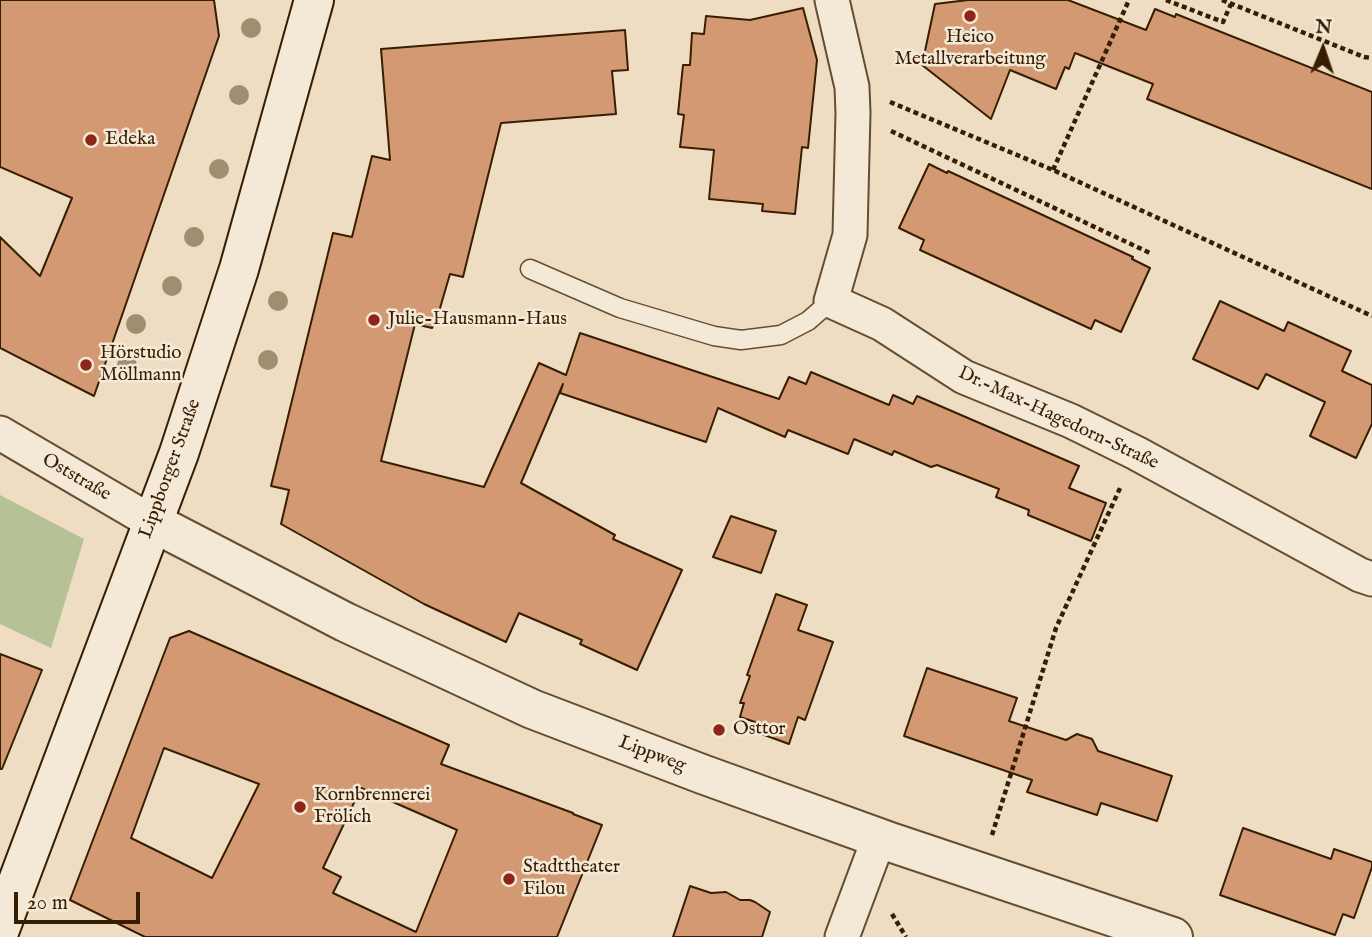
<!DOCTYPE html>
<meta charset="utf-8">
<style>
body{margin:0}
#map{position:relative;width:1372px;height:937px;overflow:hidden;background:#eeddc2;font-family:"IM FELL English",serif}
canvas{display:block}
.north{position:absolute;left:1288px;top:14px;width:70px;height:70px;-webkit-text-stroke:5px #f4e9d7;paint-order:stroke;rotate:2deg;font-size:19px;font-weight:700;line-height:28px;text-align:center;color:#371e00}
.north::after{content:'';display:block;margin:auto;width:24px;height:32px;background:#371e00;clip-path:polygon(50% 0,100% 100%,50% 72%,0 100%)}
.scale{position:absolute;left:14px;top:892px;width:126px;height:32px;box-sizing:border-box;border:4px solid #371e00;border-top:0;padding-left:9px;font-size:21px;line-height:24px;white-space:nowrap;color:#371e00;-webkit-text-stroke:5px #f4e9d7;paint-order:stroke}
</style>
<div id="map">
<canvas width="1372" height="937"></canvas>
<div class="north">N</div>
<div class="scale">20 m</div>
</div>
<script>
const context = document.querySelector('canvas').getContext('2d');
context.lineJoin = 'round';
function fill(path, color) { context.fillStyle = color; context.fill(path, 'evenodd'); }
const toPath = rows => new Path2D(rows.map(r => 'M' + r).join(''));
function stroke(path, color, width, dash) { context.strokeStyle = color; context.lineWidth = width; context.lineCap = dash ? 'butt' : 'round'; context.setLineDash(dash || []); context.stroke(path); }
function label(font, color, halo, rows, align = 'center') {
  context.font = font + ' "IM FELL English",serif'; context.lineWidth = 5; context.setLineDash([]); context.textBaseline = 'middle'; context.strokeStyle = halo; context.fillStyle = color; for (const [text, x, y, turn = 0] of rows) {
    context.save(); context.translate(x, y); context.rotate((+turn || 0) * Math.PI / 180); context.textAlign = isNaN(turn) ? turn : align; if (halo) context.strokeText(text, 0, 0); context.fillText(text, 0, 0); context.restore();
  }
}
fill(toPath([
 [0,495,84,539,51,648,0,624]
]), '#b6c295');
const building = toPath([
 [0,0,214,0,219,36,94,396,0,348,0,237,40,276,72,198,0,167,0,0],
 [968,0,1068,0,1146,30,1155,9,1175,17,1176,14,1372,92,1372,189,1147,99,1153,84,1075,53,1069,69,1065,67,1056,89,1010,70,991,119,922,65,935,4,968,0],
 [803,8,817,60,808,148,802,147,795,214,762,211,763,204,709,199,714,150,680,147,684,115,678,114,683,65,690,65,692,33,704,34,706,16,750,20,803,8],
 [625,30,628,70,612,71,616,114,501,123,463,277,450,274,438,315,432,328,415,324,381,461,484,487,539,363,566,375,580,333,779,399,789,377,806,384,811,372,889,405,893,395,913,404,917,396,1079,466,1069,488,1106,503,1091,541,1028,515,1029,510,996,497,999,489,937,465,931,467,894,451,892,455,854,439,848,454,788,430,785,437,718,408,706,442,560,393,563,384,521,483,615,535,613,539,682,570,637,670,580,644,582,640,519,613,506,642,424,604,281,524,289,490,271,486,333,233,352,237,372,156,390,160,381,49,625,30],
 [929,164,947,173,948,171,1133,257,1132,259,1150,268,1121,332,1095,320,1091,329,920,250,924,240,899,228,929,164],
 [1220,301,1284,331,1288,322,1351,351,1342,371,1372,385,1372,424,1356,458,1310,436,1325,402,1266,374,1258,389,1193,359,1220,301],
 [731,516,776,531,761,573,713,557,731,516],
 [776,594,807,605,798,630,833,642,805,720,798,717,789,744,759,733,761,724,740,717,744,703,740,703,750,676,747,675,776,594],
 [189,631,449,745,441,764,573,813,573,814,602,825,557,937,145,937,70,900,170,638,189,631],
 [164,748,259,784,212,878,131,838,164,748],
 [361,788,457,830,416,932,333,893,341,877,323,868,361,788],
 [0,654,42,670,2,769,0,769,0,654],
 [927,668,1017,698,1009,721,1066,740,1077,734,1092,739,1098,751,1172,776,1157,821,1101,803,1097,815,1027,792,1032,780,904,736,927,668],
 [1243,828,1331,859,1334,849,1372,862,1372,867,1354,918,1343,914,1335,935,1220,895,1243,828],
 [690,886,711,893,726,892,740,900,750,900,755,902,770,912,762,937,673,937,690,886]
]);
fill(building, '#d29972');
stroke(building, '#371e00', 2);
const service = toPath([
 [530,269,620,308,714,336,741,340,781,335,808,321,831,301]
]);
const minor = toPath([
 [832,0,852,87,853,113,850,235,831,301,882,324,964,377,1071,421,1136,453,1360,575,1372,579],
 [0,433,152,522],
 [842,937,879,838]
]);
const tertiary = toPath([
 [152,522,345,622,532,709,702,774,893,843,1173,937]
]);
const secondary = toPath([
 [0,929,179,453,239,269,314,0]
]);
stroke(service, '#654e30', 21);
stroke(minor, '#654e30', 37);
stroke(tertiary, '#654e30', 42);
stroke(secondary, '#371e00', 42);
stroke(toPath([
 [1166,0,1223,22,1231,4],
 [1222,0,1364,57,1372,58],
 [890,102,1053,170,1372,316],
 [891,131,1152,254],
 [1053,170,1129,0],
 [992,835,1056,628,1121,486],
 [892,914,906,937]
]), '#371e00', 4.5, [5, 3.5]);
stroke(service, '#f4e9d7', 18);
stroke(minor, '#f4e9d7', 33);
stroke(tertiary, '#f4e9d7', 38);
stroke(secondary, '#f4e9d7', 38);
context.fillStyle = '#9e8f70';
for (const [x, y] of [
 [251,28],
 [239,95],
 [219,169],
 [194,237],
 [172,286],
 [278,301],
 [136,324],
 [268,360],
 [127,365]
]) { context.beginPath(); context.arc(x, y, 10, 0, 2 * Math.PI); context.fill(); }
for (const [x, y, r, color] of [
 [970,16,7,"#8f2418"],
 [91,140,7,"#8f2418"],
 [374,320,7,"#8f2418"],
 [86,365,7,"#8f2418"],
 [719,730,7,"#8f2418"],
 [300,807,7,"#8f2418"],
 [509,879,7,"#8f2418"]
]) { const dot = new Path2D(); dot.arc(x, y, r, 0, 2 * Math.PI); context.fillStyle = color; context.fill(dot); stroke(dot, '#f4e9d7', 2.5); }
label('19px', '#371e00', '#f4e9d7', [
 ["Heico",970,38,"center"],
 ["Metallverarbeitung",970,60,"center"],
 ["Edeka",105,140],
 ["Julie-Hausmann-Haus",388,320],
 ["Hörstudio",100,354],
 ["Möllmann",100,376],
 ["Osttor",733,730],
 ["Kornbrennerei",314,796],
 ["Frölich",314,818],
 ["Stadttheater",523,868],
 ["Filou",523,890]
], 'left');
label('19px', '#371e00', '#f4e9d7', [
 ["Dr.-Max-Hagedorn-Straße",1058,419,25],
 ["Lippborger Straße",171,469,-70],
 ["Oststraße",76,478,30],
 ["Lippweg",652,755,21]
]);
</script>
